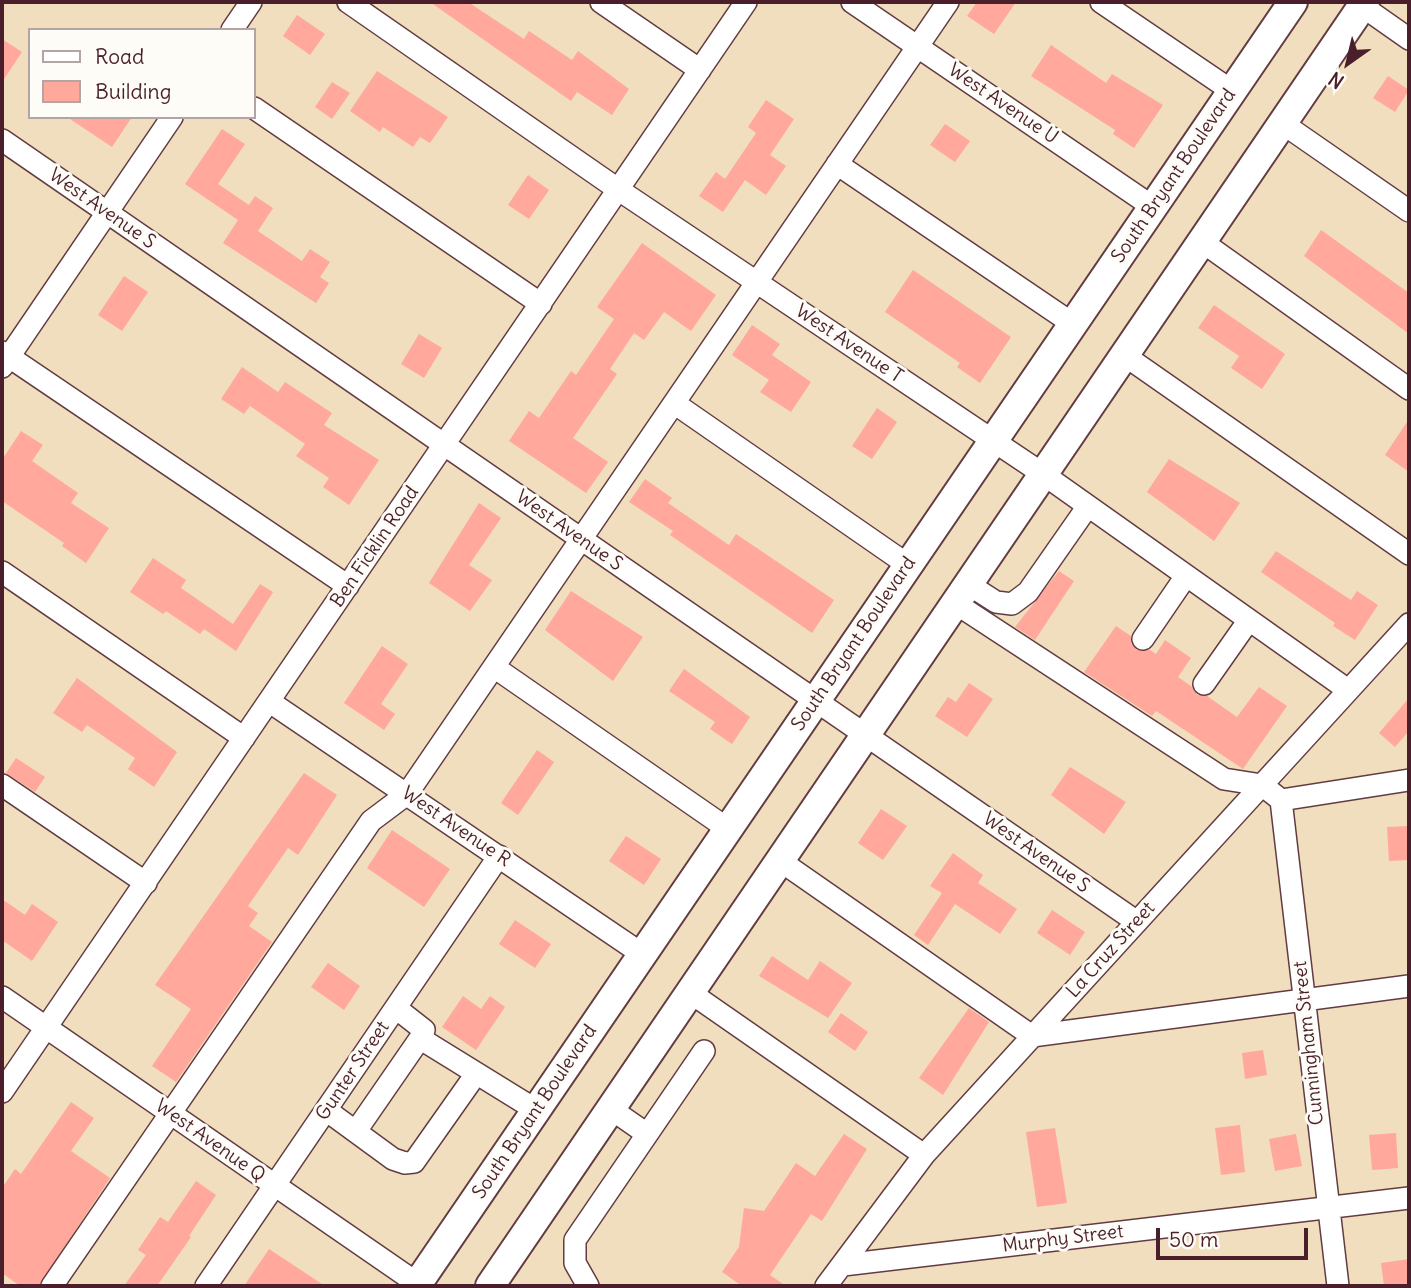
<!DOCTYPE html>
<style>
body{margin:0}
#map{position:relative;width:1411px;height:1288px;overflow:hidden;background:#f1debf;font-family:Delius,sans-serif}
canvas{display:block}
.frame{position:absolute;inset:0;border:4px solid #4a1f2b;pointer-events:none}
.legend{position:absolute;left:28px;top:28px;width:228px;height:91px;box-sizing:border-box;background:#fdfcf7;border:2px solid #b5a4a5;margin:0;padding:9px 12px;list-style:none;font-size:21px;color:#4a1f2b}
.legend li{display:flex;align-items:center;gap:14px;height:35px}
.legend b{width:35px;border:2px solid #b5a4a5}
.north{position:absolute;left:1313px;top:28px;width:70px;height:70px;-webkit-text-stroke:5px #fdfcf7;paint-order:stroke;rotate:214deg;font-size:19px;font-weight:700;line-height:28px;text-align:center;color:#4a1f2b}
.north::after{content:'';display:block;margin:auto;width:24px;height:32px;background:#4a1f2b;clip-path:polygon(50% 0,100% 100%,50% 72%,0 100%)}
.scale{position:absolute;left:1156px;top:1228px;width:152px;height:32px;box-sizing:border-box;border:4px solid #4a1f2b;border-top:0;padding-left:9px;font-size:21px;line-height:24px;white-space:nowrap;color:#4a1f2b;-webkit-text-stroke:5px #fdfcf7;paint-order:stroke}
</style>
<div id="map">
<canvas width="1411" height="1288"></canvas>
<div class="frame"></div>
<ul class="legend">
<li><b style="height:9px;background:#fff"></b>Road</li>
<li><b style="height:19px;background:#ffa89b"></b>Building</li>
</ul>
<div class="north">N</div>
<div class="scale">50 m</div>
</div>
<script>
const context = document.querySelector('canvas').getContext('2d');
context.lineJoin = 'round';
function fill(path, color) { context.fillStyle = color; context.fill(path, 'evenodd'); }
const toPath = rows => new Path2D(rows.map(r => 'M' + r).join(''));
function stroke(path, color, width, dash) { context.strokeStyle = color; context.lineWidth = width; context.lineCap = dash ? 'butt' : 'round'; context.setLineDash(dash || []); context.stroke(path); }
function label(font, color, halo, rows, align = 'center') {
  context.font = font + ' Delius,sans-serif'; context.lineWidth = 6; context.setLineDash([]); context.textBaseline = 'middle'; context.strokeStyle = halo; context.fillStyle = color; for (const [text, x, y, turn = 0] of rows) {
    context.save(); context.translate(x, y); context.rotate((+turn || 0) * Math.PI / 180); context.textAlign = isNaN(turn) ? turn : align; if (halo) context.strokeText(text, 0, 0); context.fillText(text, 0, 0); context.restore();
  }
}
fill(toPath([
 [430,2,468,2,524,39,529,31,572,60,578,51,629,89,612,115,577,92,571,101],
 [977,2,1016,2,994,34,967,16],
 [297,15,325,34,310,55,283,36],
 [2,39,22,52,2,82],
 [1051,45,1106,83,1112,74,1163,105,1134,148,1113,134,1115,130,1031,76],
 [377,71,448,117,430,143,420,137,413,147,383,127,380,132,350,111],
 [1388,76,1409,90,1395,112,1373,98],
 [332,82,350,93,332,119,315,107],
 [766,100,794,119,770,155,786,166,766,195,745,180,723,212,699,196,716,172,725,179,756,133,748,127],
 [67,117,132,117,112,147],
 [945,124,970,141,955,162,930,145],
 [222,129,245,144,218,184,249,205,255,196,273,208,258,231,302,261,310,249,330,262,320,277,329,283,316,303,223,243,238,220,185,184],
 [528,175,549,190,529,219,508,205],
 [1321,230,1409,293,1409,334,1304,256],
 [642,243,716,295,691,331,664,312,644,340,634,333,610,369,617,374,573,438,608,462,586,493,509,441,529,411,539,418,571,371,576,375,614,319,597,307],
 [913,270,1011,337,980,383,957,367,960,363,885,312],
 [124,276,148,292,122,331,98,315],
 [1214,305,1285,354,1262,389,1231,368,1239,356,1198,328],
 [752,325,780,344,772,355,811,382,791,412,760,392,769,380,732,355],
 [419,334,442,348,424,378,401,364],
 [242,367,278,392,285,382,332,413,324,425,379,460,349,505,323,487,329,478,296,456,305,444,250,406,244,414,221,399],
 [877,408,897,422,872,459,852,446],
 [1409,419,1409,472,1385,455],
 [21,431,43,445,32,461,78,493,71,503,109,528,86,563,62,546,64,543,2,501,2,460],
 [1169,459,1240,503,1214,541,1147,492],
 [645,479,672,498,668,503,729,545,736,534,834,600,812,633,670,535,673,531,629,502],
 [479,503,501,518,469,565,492,580,470,611,429,583],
 [1276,551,1351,600,1357,591,1378,605,1355,640,1333,626,1335,623,1261,572],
 [153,558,186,580,181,588,233,624,260,584,273,592,236,651,204,629,200,634,166,611,163,614,130,592],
 [1059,571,1074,581,1035,640,1015,627],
 [571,591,643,637,613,681,545,630],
 [1116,626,1131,636,1131,644,1136,650,1150,650,1156,654,1165,640,1191,658,1178,677,1191,686,1197,695,1207,696,1237,717,1259,687,1287,706,1243,769,1156,711,1152,716,1084,672],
 [382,646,408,664,381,704,395,714,384,730,344,703],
 [684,669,750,717,732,744,710,729,715,722,669,691],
 [77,678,177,752,154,787,128,769,135,758,87,725,82,732,53,713],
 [969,683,993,699,967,737,935,716,948,697,956,702],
 [1409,698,1409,731,1395,747,1379,733],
 [537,750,554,762,518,815,501,803],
 [16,758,45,777,35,792,6,773],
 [1070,767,1126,802,1104,834,1051,795],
 [304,773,337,795,298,855,288,848,248,906,258,913,249,926,272,942,176,1082,152,1066,191,1009,155,985],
 [881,809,907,826,883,860,858,843],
 [1409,826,1409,860,1389,861,1387,827],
 [392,830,450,869,424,907,367,868],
 [626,836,661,859,644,885,609,861],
 [953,853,983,875,978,883,1017,909,1000,934,955,904,928,945,914,935,942,893,930,886],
 [2,899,25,915,32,904,58,922,32,961,2,940],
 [1052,910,1085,932,1070,955,1037,933],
 [515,920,551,944,535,968,499,944],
 [772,956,808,980,820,961,852,983,828,1018,759,976],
 [328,963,360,986,344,1010,311,987],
 [463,996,481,1009,490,996,505,1007,476,1050,442,1027],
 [969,1008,989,1022,943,1095,919,1078],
 [841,1013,868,1032,855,1051,828,1032],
 [1263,1050,1267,1075,1245,1079,1242,1053],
 [71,1102,94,1118,71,1151,110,1178,39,1286,20,1286,2,1273,2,1188,15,1169,21,1174],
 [1240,1125,1245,1172,1221,1175,1215,1128],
 [1055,1128,1067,1203,1037,1207,1026,1132],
 [1396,1133,1398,1168,1372,1170,1369,1135],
 [844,1134,867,1149,822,1221,811,1214,770,1275,786,1286,742,1286,722,1272,739,1247,744,1208,764,1211,796,1163,815,1176],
 [1296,1134,1302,1166,1275,1171,1269,1139],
 [196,1181,216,1195,189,1236,191,1237,157,1286,124,1286,146,1255,138,1250,160,1217,168,1222],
 [269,1249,325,1286,244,1286],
 [1409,1259,1409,1286,1384,1286,1381,1263]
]), '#ffa89b');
const minor = toPath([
 [348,2,619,190,1043,474,1348,690],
 [601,2,700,70],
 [852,2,1153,207],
 [1101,2,1232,91],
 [1362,6,1409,39],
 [232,30,251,2],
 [254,108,541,304],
 [1282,123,1409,211],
 [2,140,1137,922],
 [837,164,1073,324],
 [1201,241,1409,389],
 [2,352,348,586],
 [1124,355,1409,554],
 [2,367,172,117],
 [674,403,908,565],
 [2,572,244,738],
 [968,584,996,602,1012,604,1028,592,1088,506],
 [955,603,1224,779,1262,785,1281,800,1409,780],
 [1143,639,1186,576],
 [494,667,728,829],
 [1204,684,1249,620],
 [270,702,642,954],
 [2,785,146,883],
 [1281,800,1338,1286],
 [779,860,1032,1036,1409,986],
 [688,991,924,1155],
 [2,997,418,1284],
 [421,1039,536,1110],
 [2,1092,746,2],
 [611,1109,647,1134],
 [326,1110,393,1159,405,1163,414,1162,476,1074],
 [356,1131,423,1034,424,1030,396,1008],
 [843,1265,1409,1198],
 [52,1286,371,821,407,794,948,2],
 [206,1286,499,856],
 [588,1286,575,1263,575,1240,704,1051],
 [826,1286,924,1155,1409,624]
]);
const major = toPath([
 [416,1286,1293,2],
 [490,1286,1365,2]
]);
stroke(minor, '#633c41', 24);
stroke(major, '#633c41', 32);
stroke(minor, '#fff', 21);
stroke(major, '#fff', 28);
label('19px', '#4a1f2b', '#fdfcf7', [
 ["West Avenue U",1003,104,34],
 ["South Bryant Boulevard",1174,176,-56],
 ["West Avenue S",102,209,35],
 ["West Avenue T",849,344,34],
 ["West Avenue S",569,531,35],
 ["Ben Ficklin Road",375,547,-56],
 ["South Bryant Boulevard",854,644,-56],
 ["West Avenue R",456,827,34],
 ["West Avenue S",1036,853,35],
 ["La Cruz Street",1111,950,-48],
 ["Cunningham Street",1309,1043,-96],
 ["Gunter Street",353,1071,-56],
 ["South Bryant Boulevard",535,1112,-56],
 ["West Avenue Q",210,1141,35],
 ["Murphy Street",1063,1239,-7]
]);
</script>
